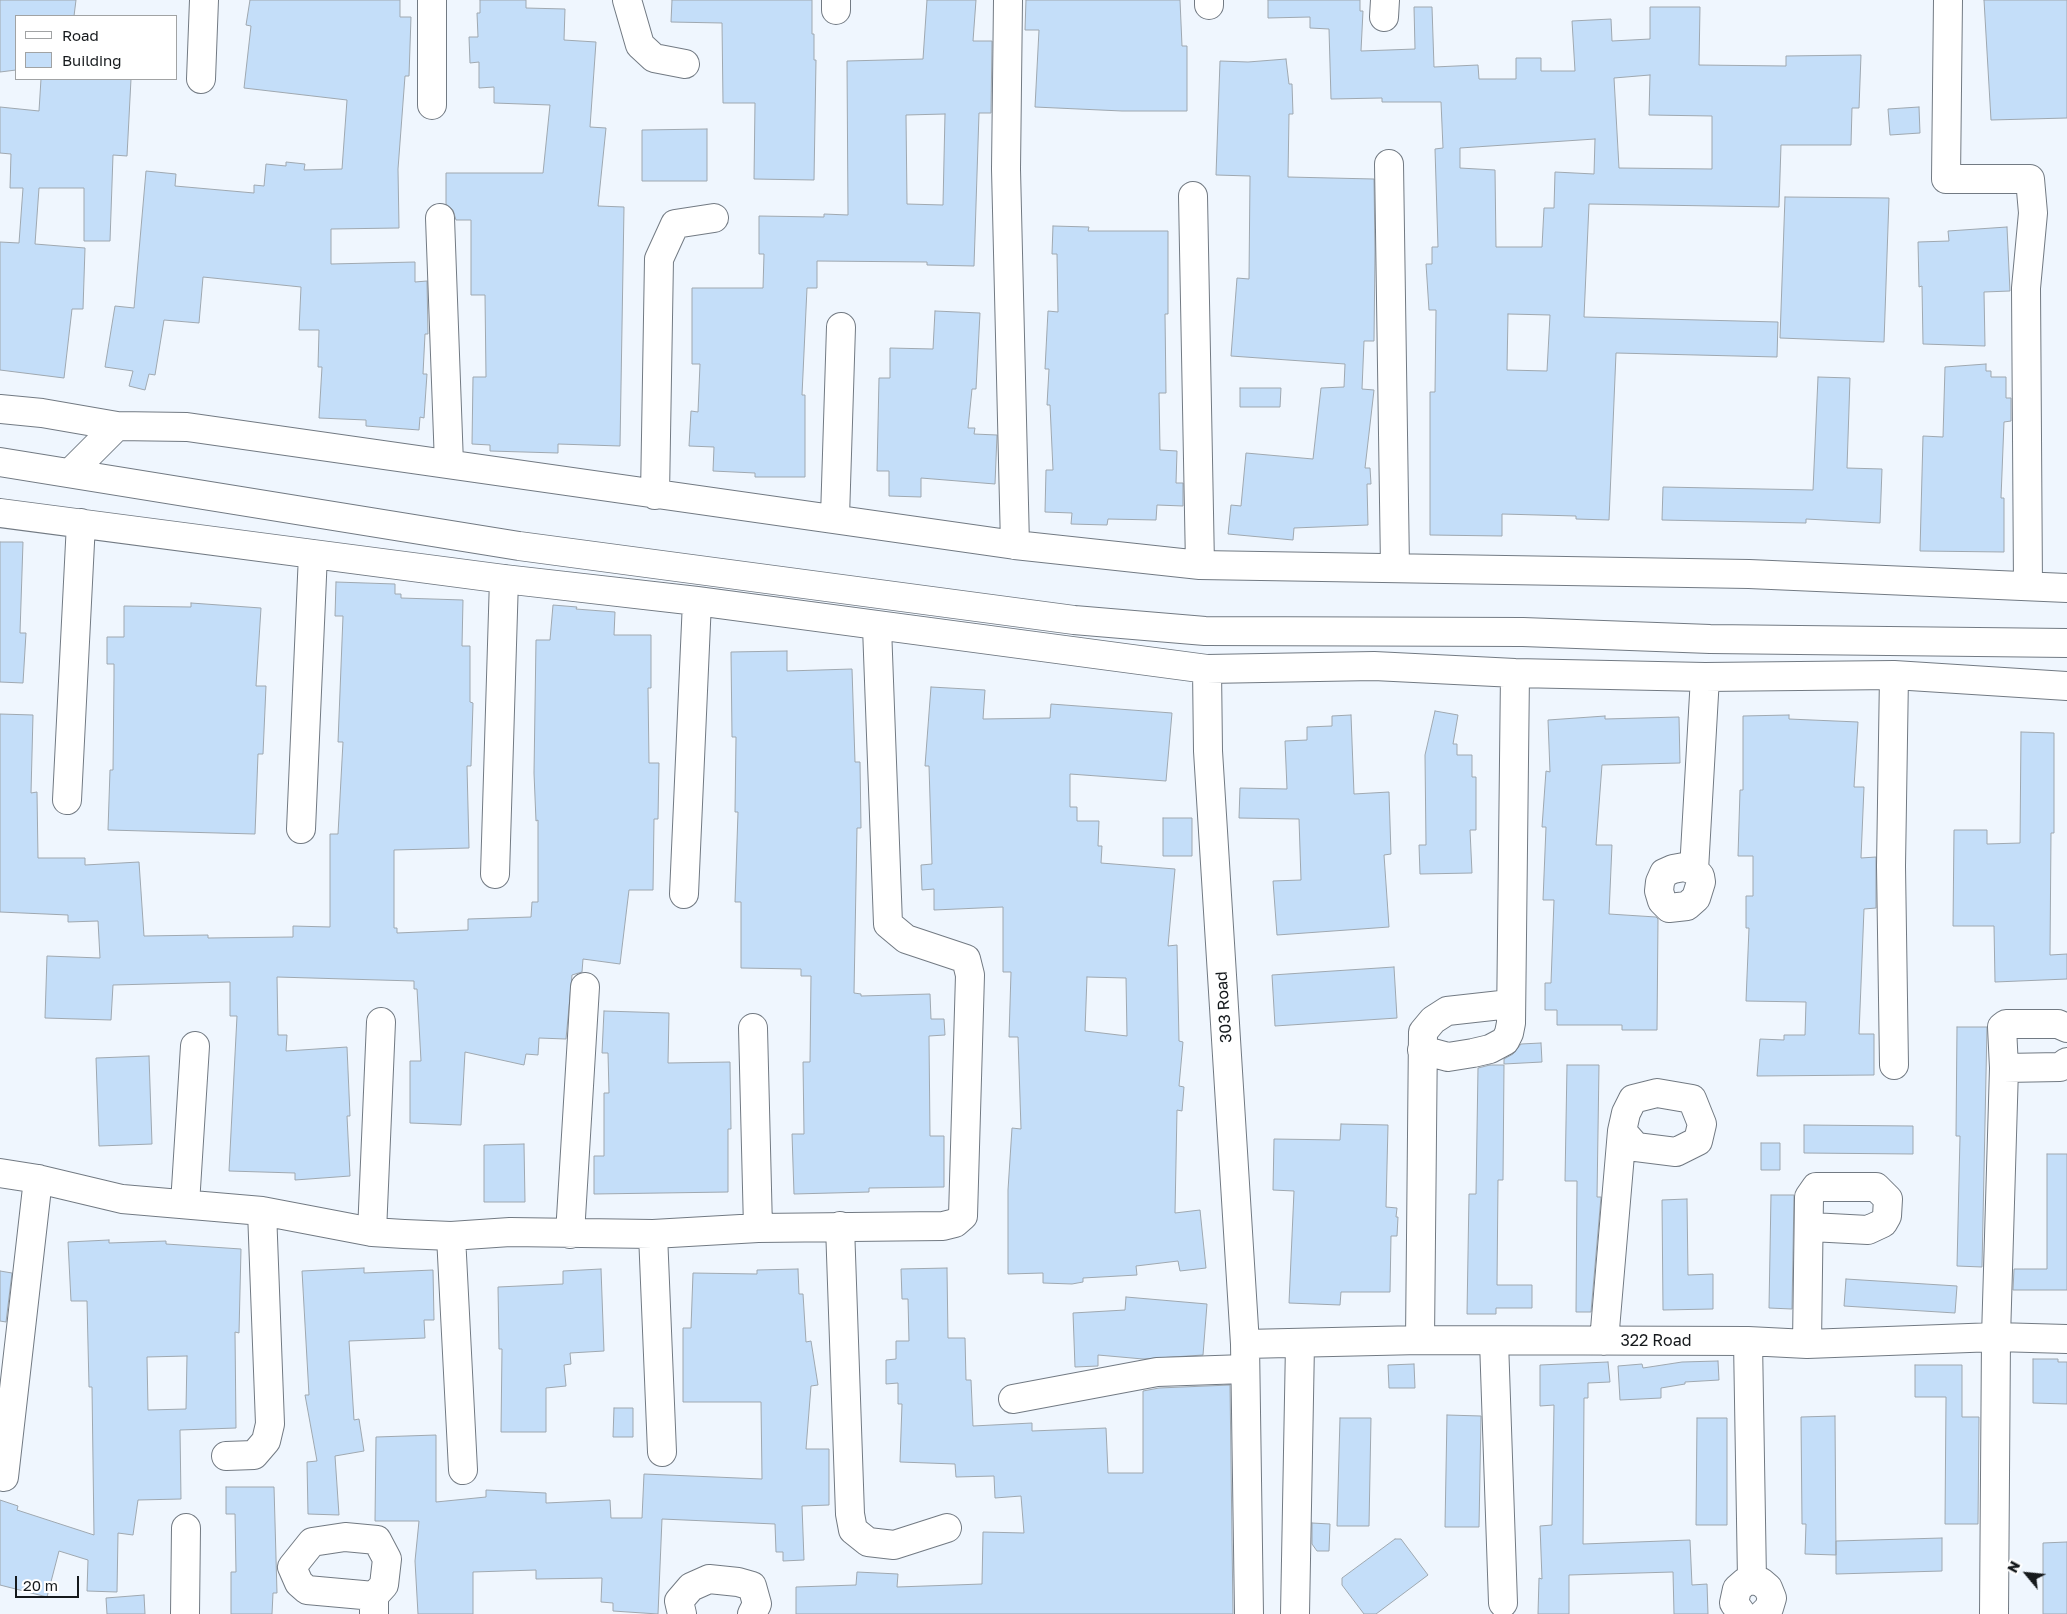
<!DOCTYPE html>
<style>
body{margin:0}
#map{position:relative;width:2067px;height:1614px;overflow:hidden;background:#eff6fe;font-family:"Golos Text",sans-serif}
canvas{display:block}
.legend{position:absolute;left:15px;top:15px;width:162px;height:65px;box-sizing:border-box;background:#fff;border:1px solid #a1a3a4;margin:0;padding:6px 9px;list-style:none;font-size:15px;color:#15191c}
.legend li{display:flex;align-items:center;gap:10px;height:25px}
.legend b{width:25px;border:1px solid #a1a3a4}
.north{position:absolute;left:2002px;top:1549px;width:50px;height:50px;-webkit-text-stroke:4px #fff;paint-order:stroke;rotate:298deg;font-size:14px;font-weight:700;line-height:20px;text-align:center;color:#15191c}
.north::after{content:'';display:block;margin:auto;width:18px;height:22px;background:#15191c;clip-path:polygon(50% 0,100% 100%,50% 72%,0 100%)}
.scale{position:absolute;left:15px;top:1576px;width:64px;height:22px;box-sizing:border-box;border:2px solid #15191c;border-top:0;padding-left:6px;font-size:15px;line-height:18px;white-space:nowrap;color:#15191c;-webkit-text-stroke:4px #fff;paint-order:stroke}
</style>
<div id="map">
<canvas width="2067" height="1614"></canvas>
<ul class="legend">
<li><b style="height:6px;background:#fff"></b>Road</li>
<li><b style="height:14px;background:#c4def9"></b>Building</li>
</ul>
<div class="north">N</div>
<div class="scale">20 m</div>
</div>
<script>
const context = document.querySelector('canvas').getContext('2d');
context.lineJoin = 'round';
function fill(path, color) { context.fillStyle = color; context.fill(path, 'evenodd'); }
const toPath = rows => new Path2D(rows.map(r => 'M' + r).join(''));
function stroke(path, color, width, dash) { context.strokeStyle = color; context.lineWidth = width; context.lineCap = dash ? 'butt' : 'round'; context.setLineDash(dash || []); context.stroke(path); }
function label(font, color, halo, rows, align = 'center') {
  context.font = font + ' "Golos Text",sans-serif'; context.lineWidth = 4.5; context.setLineDash([]); context.textBaseline = 'middle'; context.strokeStyle = halo; context.fillStyle = color; for (const [text, x, y, turn = 0] of rows) {
    context.save(); context.translate(x, y); context.rotate((+turn || 0) * Math.PI / 180); context.textAlign = isNaN(turn) ? turn : align; if (halo) context.strokeText(text, 0, 0); context.fillText(text, 0, 0); context.restore();
  }
}
const building = toPath([
 [0,0,76,0,74,16,16,16,16,70,0,72,0,0],
 [250,0,400,0,400,17,411,17,409,76,405,76,398,169,399,228,331,229,331,264,415,262,415,282,427,281,428,334,425,334,423,374,427,374,424,418,420,417,419,430,366,426,366,420,319,418,322,367,318,367,319,330,299,330,301,287,203,277,199,323,164,320,155,375,149,374,145,390,129,386,133,371,105,367,115,306,134,308,146,171,176,174,175,186,254,193,254,185,264,186,266,164,286,166,286,162,305,164,304,170,342,169,347,100,244,88,251,26,246,25,250,0],
 [480,0,526,0,526,8,565,9,564,40,596,42,590,127,606,128,598,206,624,207,620,446,558,444,558,453,490,451,490,445,472,444,473,377,486,377,485,295,471,295,471,220,456,220,453,210,446,204,446,173,543,173,550,105,494,103,494,87,479,88,479,62,470,63,469,37,478,37,477,13,480,13,480,0],
 [672,0,812,0,812,34,814,34,814,60,816,60,814,180,754,179,755,103,723,103,722,23,671,22,672,0],
 [927,0,976,0,973,41,992,41,991,113,979,113,974,266,927,265,927,262,817,261,817,288,807,288,802,395,805,395,805,477,755,477,755,473,713,471,714,447,689,446,691,411,698,412,700,364,692,364,692,288,763,288,764,254,759,254,759,216,824,217,824,214,848,215,847,61,923,59,927,0],
 [945,114,943,205,907,204,906,115,945,114],
 [1026,0,1180,0,1182,46,1187,46,1187,111,1122,111,1035,107,1039,30,1025,30,1026,0],
 [1268,0,1360,0,1360,11,1363,11,1361,51,1415,49,1414,7,1432,7,1434,67,1478,65,1479,79,1516,79,1516,58,1541,58,1541,71,1575,71,1572,21,1611,19,1612,41,1650,39,1650,7,1700,7,1699,65,1786,66,1786,56,1861,55,1859,108,1852,108,1851,145,1781,145,1779,207,1589,204,1584,317,1778,322,1777,357,1616,353,1609,520,1576,519,1576,516,1502,514,1502,536,1430,535,1430,392,1435,392,1436,310,1429,310,1426,264,1432,264,1432,247,1438,247,1435,149,1443,148,1441,102,1382,102,1382,98,1331,99,1329,29,1310,28,1310,17,1268,18,1268,0],
 [1650,75,1649,115,1712,116,1712,169,1619,168,1614,78,1650,75],
 [1595,139,1594,174,1555,172,1554,208,1544,208,1542,247,1496,247,1495,170,1460,168,1460,148,1595,139],
 [1508,314,1550,315,1547,371,1507,370,1508,314],
 [1984,0,2067,0,2067,118,1991,120,1984,0],
 [1286,59,1289,84,1292,84,1293,114,1289,114,1288,177,1374,179,1375,252,1374,341,1364,341,1362,389,1374,390,1365,468,1370,468,1371,484,1367,484,1368,525,1294,528,1293,540,1228,534,1231,505,1241,506,1246,453,1313,459,1321,388,1344,387,1345,364,1231,356,1237,278,1249,279,1250,176,1216,175,1220,61,1248,62,1286,59],
 [41,79,131,79,127,156,113,155,110,241,84,241,84,188,39,188,35,244,85,248,83,309,72,309,64,378,0,370,0,242,19,243,23,188,10,188,11,154,0,153,0,107,39,111,41,79],
 [1919,107,1920,133,1890,135,1888,109,1919,107],
 [707,129,707,181,642,181,642,130,707,129],
 [1785,197,1889,198,1884,342,1780,338,1785,197],
 [1053,226,1089,227,1088,231,1168,231,1168,314,1165,314,1166,393,1159,393,1160,450,1177,451,1176,483,1183,483,1183,506,1157,505,1156,520,1108,519,1107,525,1071,524,1072,513,1045,512,1046,470,1053,470,1050,405,1047,405,1049,369,1045,369,1048,311,1058,312,1057,254,1052,254,1053,226],
 [2007,227,2010,291,1984,292,1985,346,1923,344,1922,286,1919,287,1918,242,1949,241,1948,231,2007,227],
 [935,311,980,313,976,389,972,389,968,428,975,428,974,434,997,435,995,484,921,478,921,497,889,496,889,471,877,471,879,378,890,378,890,348,933,349,935,311],
 [1986,364,1986,371,1991,371,1991,377,2006,377,2006,398,2011,398,2011,421,2004,422,2001,498,2004,498,2004,552,1920,551,1923,436,1943,437,1945,367,1986,364],
 [1818,377,1850,378,1847,468,1882,469,1880,523,1806,519,1806,523,1662,520,1663,487,1813,490,1818,377],
 [1240,388,1281,388,1280,407,1240,407,1240,388],
 [0,542,23,542,20,633,26,633,23,683,0,682,0,542],
 [336,582,395,584,395,594,401,594,401,598,463,600,462,646,470,646,470,702,473,703,471,766,467,766,469,848,394,850,394,928,397,928,397,933,468,930,468,919,531,917,532,902,538,902,538,820,536,821,534,773,536,640,550,640,553,605,577,607,576,609,615,612,614,635,651,635,651,688,648,688,649,763,659,763,658,819,654,819,653,890,629,890,620,964,583,959,582,972,572,975,566,1039,539,1038,538,1055,526,1054,524,1065,465,1052,461,1125,410,1123,410,1061,421,1061,417,989,414,989,414,981,277,977,278,1035,287,1035,286,1051,347,1047,350,1116,347,1116,350,1176,295,1180,295,1173,229,1171,237,1016,230,1016,230,982,113,985,111,1020,45,1018,47,956,100,958,98,921,68,922,68,915,0,912,0,714,33,715,31,793,37,792,38,858,85,858,85,865,139,862,144,936,208,935,208,938,293,937,293,926,330,927,330,834,338,834,343,742,338,742,343,616,335,616,336,582],
 [191,603,261,608,256,686,266,686,263,754,258,754,255,834,108,830,110,770,113,770,114,677,114,664,107,664,107,637,124,637,124,606,191,607,191,603],
 [787,651,787,671,852,669,855,762,860,762,861,828,857,828,854,993,861,994,861,996,930,994,931,1019,944,1019,945,1035,929,1036,930,1136,944,1136,944,1187,869,1188,869,1192,794,1194,792,1134,804,1134,803,1062,810,1062,811,976,801,976,801,969,741,968,741,902,735,902,738,812,735,812,736,737,732,737,731,652,787,651],
 [931,687,985,690,983,719,1050,718,1051,704,1172,713,1166,781,1070,774,1070,807,1077,807,1077,821,1099,821,1098,846,1102,846,1101,863,1175,869,1168,946,1177,945,1179,1041,1183,1042,1179,1086,1184,1087,1182,1111,1177,1110,1175,1213,1200,1210,1206,1268,1180,1271,1178,1261,1136,1266,1137,1275,1083,1278,1083,1282,1072,1284,1043,1283,1043,1273,1008,1274,1008,1190,1012,1128,1021,1129,1018,1037,1009,1037,1011,972,1003,972,1003,907,934,910,934,889,922,890,921,865,932,864,929,766,925,766,931,687],
 [1087,977,1126,978,1127,1036,1085,1031,1087,977],
 [1435,711,1458,715,1453,744,1457,744,1457,755,1472,755,1472,777,1476,777,1476,830,1470,830,1472,873,1420,874,1419,845,1426,845,1425,755,1435,711],
 [1351,715,1354,794,1389,792,1391,854,1384,855,1389,927,1277,935,1273,881,1301,880,1299,819,1239,818,1240,788,1287,789,1285,741,1307,740,1307,727,1332,726,1332,716,1351,715],
 [1789,715,1789,719,1858,722,1854,787,1864,787,1861,858,1876,857,1876,908,1864,909,1859,1034,1874,1034,1874,1075,1757,1076,1760,1039,1784,1040,1784,1035,1805,1035,1806,1002,1746,1001,1749,928,1746,928,1746,896,1753,896,1753,856,1738,856,1740,790,1743,790,1743,716,1789,715],
 [1605,716,1605,719,1679,717,1680,763,1602,765,1596,845,1612,845,1609,914,1656,917,1658,919,1657,1030,1622,1030,1622,1025,1557,1025,1557,1010,1545,1010,1545,983,1551,983,1554,900,1543,900,1546,827,1542,827,1546,771,1550,772,1548,720,1605,716],
 [2021,732,2054,733,2054,833,2051,833,2050,955,2067,954,2067,979,1995,982,1994,926,1953,926,1954,830,1987,830,1987,844,2020,843,2021,732],
 [1163,818,1192,818,1192,856,1163,856,1163,818],
 [1394,967,1397,1018,1275,1026,1272,975,1394,967],
 [604,1011,669,1013,668,1063,730,1062,731,1129,728,1129,728,1192,594,1194,594,1156,604,1156,604,1093,609,1093,608,1053,602,1053,604,1011],
 [1957,1027,1987,1027,1982,1267,1957,1266,1960,1136,1956,1136,1957,1027],
 [1541,1043,1542,1062,1504,1064,1504,1059,1513,1054,1521,1044,1541,1043],
 [149,1056,152,1144,99,1146,96,1058,149,1056],
 [1490,1065,1504,1065,1503,1180,1498,1180,1497,1285,1532,1285,1532,1308,1496,1308,1496,1314,1467,1314,1469,1194,1476,1194,1478,1068,1490,1065],
 [1567,1065,1599,1065,1597,1197,1601,1197,1591,1312,1576,1312,1577,1181,1565,1181,1567,1065],
 [1341,1124,1388,1125,1386,1207,1397,1208,1396,1217,1398,1217,1397,1236,1391,1236,1390,1292,1341,1292,1340,1305,1289,1303,1294,1191,1273,1190,1274,1139,1340,1140,1341,1124],
 [1804,1125,1913,1126,1913,1154,1804,1153,1804,1125],
 [1761,1143,1780,1143,1780,1170,1761,1170,1761,1143],
 [524,1144,525,1202,484,1202,484,1145,524,1144],
 [2047,1154,2067,1154,2067,1290,2013,1290,2014,1269,2047,1269,2047,1154],
 [1771,1195,1794,1195,1792,1309,1769,1308,1771,1195],
 [1687,1199,1688,1275,1713,1274,1713,1309,1663,1310,1662,1200,1687,1199],
 [109,1240,109,1243,166,1241,166,1244,241,1249,239,1333,235,1332,236,1428,180,1430,181,1499,138,1500,133,1535,118,1533,117,1592,87,1591,88,1560,59,1551,47,1597,0,1585,0,1500,18,1506,17,1510,94,1535,92,1387,89,1387,87,1301,71,1301,68,1242,109,1240],
 [187,1356,186,1409,148,1410,147,1357,187,1356],
 [364,1268,364,1273,433,1270,434,1320,424,1320,425,1338,349,1341,354,1420,359,1419,364,1451,335,1456,339,1515,308,1514,307,1462,317,1461,305,1395,309,1395,302,1271,364,1268],
 [947,1268,948,1338,965,1338,966,1380,971,1380,973,1426,1032,1423,1032,1431,1106,1428,1108,1473,1143,1473,1143,1391,1159,1388,1230,1385,1233,1614,796,1614,796,1587,856,1585,857,1572,898,1574,897,1587,982,1584,983,1532,1024,1533,1021,1496,995,1498,994,1476,956,1477,955,1464,900,1462,902,1404,898,1404,898,1383,886,1384,886,1360,896,1359,896,1341,909,1341,908,1299,902,1299,901,1269,947,1268],
 [601,1269,604,1351,570,1353,571,1364,564,1365,566,1386,546,1388,546,1432,501,1432,502,1349,499,1349,498,1287,563,1284,563,1271,601,1269],
 [798,1269,799,1294,803,1294,806,1342,811,1341,818,1385,811,1386,806,1449,829,1449,829,1505,802,1506,804,1560,783,1561,783,1552,776,1552,775,1524,662,1519,658,1614,613,1611,613,1603,601,1602,602,1578,536,1579,536,1570,473,1572,473,1614,418,1614,415,1561,419,1521,375,1521,376,1437,436,1435,436,1502,486,1497,486,1490,546,1493,546,1503,610,1500,611,1518,642,1518,644,1474,762,1479,761,1402,683,1402,683,1328,691,1328,693,1273,757,1274,757,1270,798,1269],
 [0,1271,12,1273,6,1322,0,1321,0,1271],
 [1846,1279,1957,1286,1955,1313,1844,1306,1846,1279],
 [1126,1297,1207,1304,1203,1355,1143,1359,1098,1355,1098,1366,1075,1367,1073,1313,1125,1310,1126,1297],
 [2033,1359,2058,1359,2058,1362,2067,1362,2067,1404,2033,1403,2033,1359],
 [1718,1361,1719,1380,1685,1382,1685,1384,1661,1388,1661,1398,1620,1400,1618,1366,1642,1364,1643,1368,1682,1362,1718,1361],
 [1608,1362,1610,1382,1588,1383,1588,1398,1584,1398,1583,1544,1690,1540,1692,1585,1707,1584,1708,1614,1674,1614,1673,1572,1569,1575,1569,1614,1538,1614,1539,1578,1542,1579,1540,1526,1552,1525,1554,1405,1540,1406,1540,1365,1608,1362],
 [1414,1364,1415,1388,1389,1388,1388,1365,1414,1364],
 [1915,1365,1962,1365,1962,1417,1979,1417,1978,1524,1945,1524,1946,1397,1915,1397,1915,1365],
 [614,1408,633,1408,633,1437,613,1437,614,1408],
 [1447,1415,1481,1416,1479,1527,1445,1527,1447,1415],
 [1835,1416,1836,1555,1805,1554,1806,1524,1802,1524,1801,1417,1835,1416],
 [1340,1418,1371,1418,1369,1526,1337,1526,1340,1418],
 [1697,1418,1727,1418,1727,1525,1696,1525,1697,1418],
 [226,1487,274,1487,277,1593,273,1593,272,1614,231,1614,231,1572,236,1572,235,1514,226,1514,226,1487],
 [1312,1523,1330,1524,1329,1551,1317,1551,1312,1544,1312,1523],
 [1942,1538,1942,1571,1836,1574,1836,1541,1942,1538],
 [1395,1539,1401,1539,1428,1575,1376,1614,1364,1614,1342,1585,1342,1578,1395,1539],
 [2067,1542,2067,1614,2043,1614,2043,1543,2067,1542],
 [144,1595,145,1614,107,1614,106,1598,144,1595]
]);
fill(building, '#c4def9');
stroke(building, '#9fa8b0', 1);
const minor = toPath([
 [627,0,640,45,654,58,685,64],
 [1008,0,1006,169,1015,545],
 [1948,0,1946,179,2030,179,2033,213,2026,288,2028,586],
 [1209,5,1209,0],
 [836,10,836,0],
 [1384,17,1385,0],
 [201,79,204,0],
 [432,105,432,0],
 [1389,164,1395,568],
 [1193,196,1200,565],
 [440,218,449,464],
 [0,409,42,413,117,426,187,427,1015,545,1200,565,1749,574,2067,588],
 [0,462,519,546,1074,620,1205,631,1523,632,1710,639,2067,643],
 [70,473,117,426],
 [655,495,659,259,675,224,714,218],
 [0,513,504,579,697,601,1207,669,1374,666,1515,673,1705,677,1894,675,2067,686],
 [835,517,841,327],
 [1207,669,1208,751,1245,1344,1249,1614],
 [67,800,81,523],
 [301,829,313,554],
 [1684,867,1694,870,1700,876,1701,882,1696,898,1687,906,1669,908,1662,901,1659,891,1660,882,1664,873,1673,869,1684,867],
 [1694,870,1705,677],
 [495,874,504,579],
 [684,894,697,601],
 [753,1028,758,1228],
 [1422,1050,1448,1057,1473,1053,1490,1049,1505,1041,1509,1033,1511,1023,1515,673],
 [1894,1065,1891,866,1894,675],
 [2004,1068,2060,1067,2067,1062],
 [0,1173,38,1179,122,1199,262,1211,372,1232,404,1234,451,1236,510,1232,653,1234,758,1228,943,1226,955,1223,963,1216,970,975,966,959,906,939,888,924,877,627],
 [185,1204,195,1046],
 [840,1226,850,1514,853,1530,868,1542,894,1545,947,1528],
 [372,1232,381,1022],
 [570,1234,585,987],
 [653,1234,662,1452],
 [451,1236,463,1470],
 [1420,1340,1423,1032,1433,1020,1447,1011,1510,1004],
 [1494,1341,1503,1603],
 [1604,1341,1622,1131,1626,1113,1633,1099,1657,1093,1692,1099,1702,1124,1698,1141,1676,1152,1636,1147,1622,1131],
 [1748,1341,1752,1580],
 [1245,1344,1420,1340,1748,1341,1807,1344,1996,1337,2067,1339],
 [1807,1344,1809,1197,1816,1187,1876,1187,1888,1199,1887,1216,1883,1223,1868,1230,1811,1227],
 [1013,1399,1157,1372,1245,1369],
 [226,1456,254,1455,266,1441,270,1424,262,1211],
 [4,1477,38,1179],
 [374,1596,307,1590,299,1583,292,1567,312,1542,345,1537,377,1540,387,1559,384,1585,374,1596,374,1614],
 [185,1614,186,1528],
 [682,1614,679,1601,691,1587,709,1579,738,1582,752,1586,757,1604,752,1614],
 [1295,1614,1300,1344],
 [1742,1614,1734,1603,1737,1589,1745,1582,1752,1580,1761,1582,1768,1588,1772,1598,1769,1608,1763,1614],
 [1994,1614,1996,1337,2004,1068,2002,1027,2006,1024,2058,1024,2067,1028]
]);
stroke(minor, '#727a83', 30);
stroke(minor, '#fff', 28);
label('16px', '#15191c', '#fff', [
 ["303 Road",1224,1007,-94],
 ["322 Road",1656,1341]
]);
</script>
